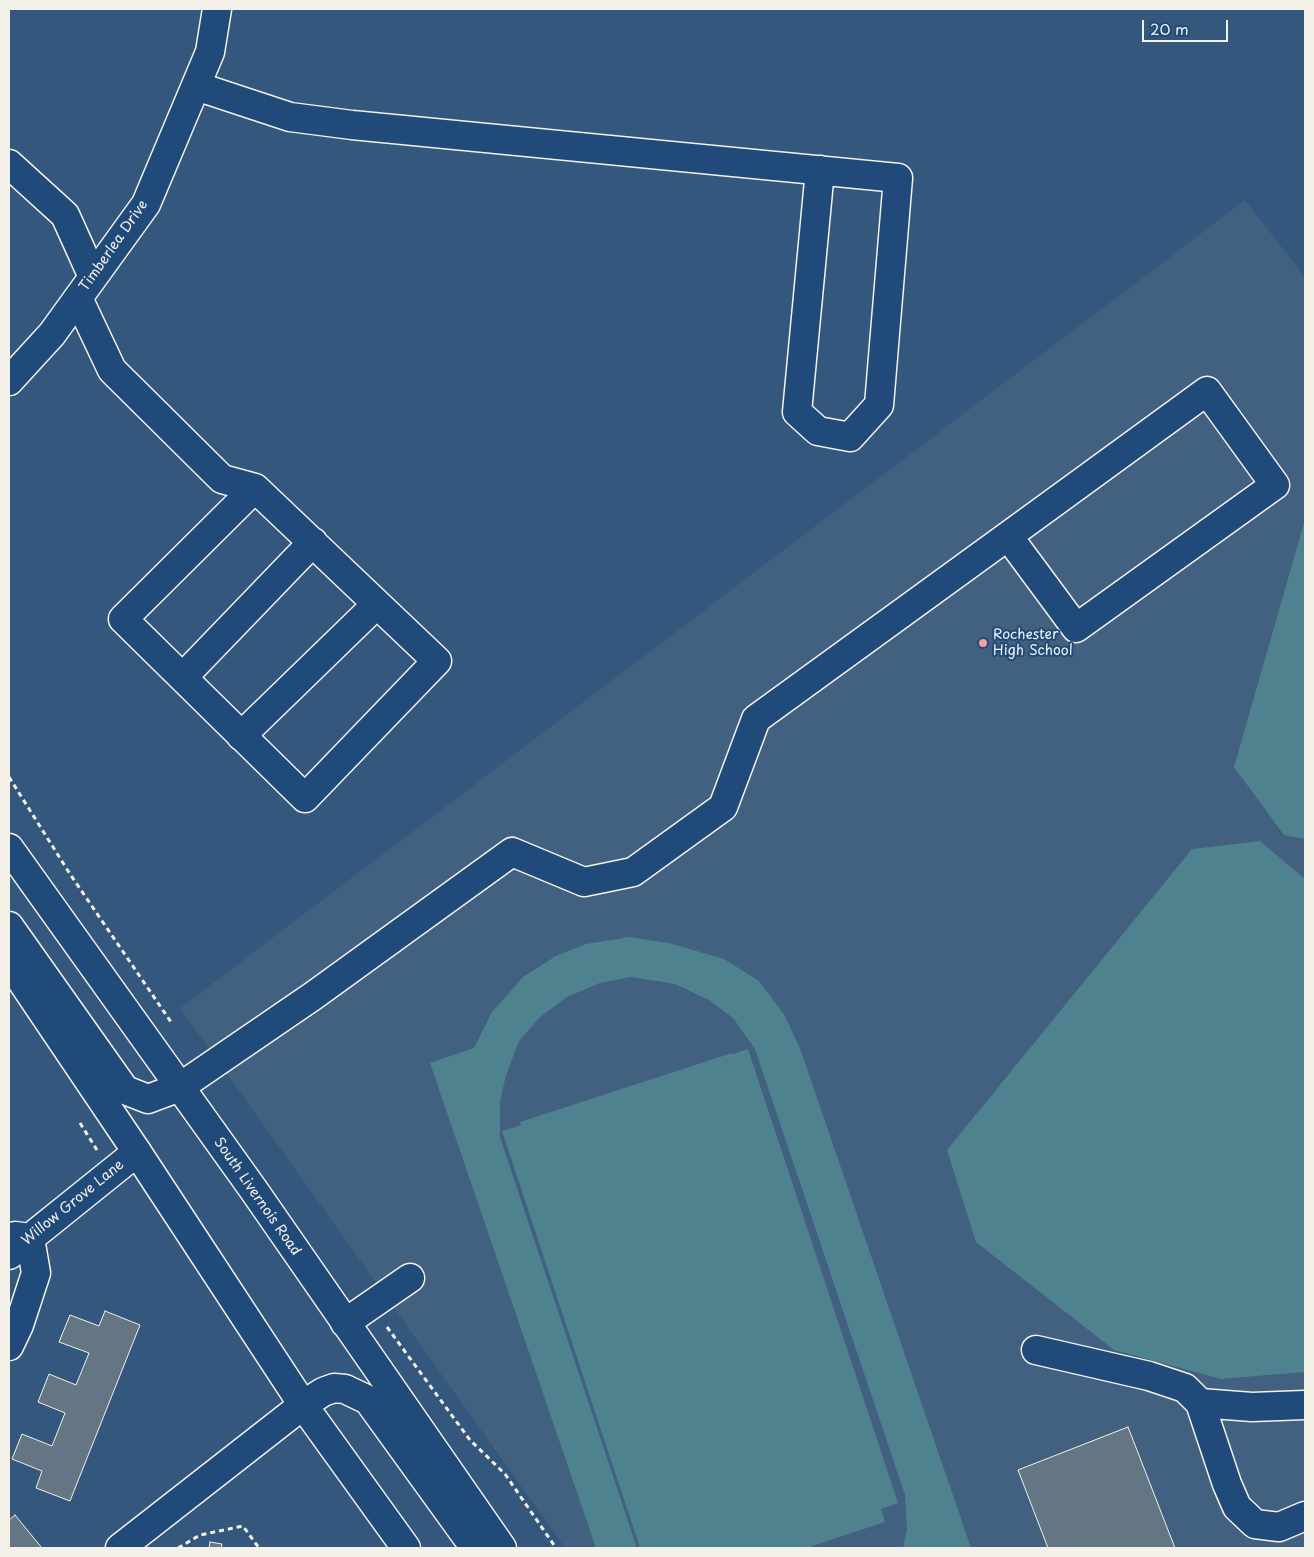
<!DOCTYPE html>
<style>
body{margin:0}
#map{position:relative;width:1314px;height:1557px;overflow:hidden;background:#34577d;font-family:"Playpen Sans",sans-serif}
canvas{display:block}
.frame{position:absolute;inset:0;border:10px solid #f4f1e8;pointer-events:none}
.scale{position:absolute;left:1142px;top:20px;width:86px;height:22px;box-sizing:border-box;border:2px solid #f4f1e8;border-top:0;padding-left:6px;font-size:15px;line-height:18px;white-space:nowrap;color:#f4f1e8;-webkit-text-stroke:4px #1f4a7a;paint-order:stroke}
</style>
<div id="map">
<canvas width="1314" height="1557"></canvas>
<div class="frame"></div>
<div class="scale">20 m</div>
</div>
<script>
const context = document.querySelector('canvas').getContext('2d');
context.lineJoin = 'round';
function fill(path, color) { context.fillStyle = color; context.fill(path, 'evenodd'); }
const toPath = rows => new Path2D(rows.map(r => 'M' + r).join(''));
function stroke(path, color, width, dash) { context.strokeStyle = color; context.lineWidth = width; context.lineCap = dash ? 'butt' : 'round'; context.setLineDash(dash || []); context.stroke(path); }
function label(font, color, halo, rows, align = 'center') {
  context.font = font + ' "Playpen Sans",sans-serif'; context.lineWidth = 4; context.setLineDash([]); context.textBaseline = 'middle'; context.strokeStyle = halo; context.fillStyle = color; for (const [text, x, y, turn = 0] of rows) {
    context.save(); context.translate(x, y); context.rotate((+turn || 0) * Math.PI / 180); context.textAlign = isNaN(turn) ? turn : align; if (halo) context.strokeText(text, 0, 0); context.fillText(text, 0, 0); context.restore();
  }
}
fill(toPath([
 [1245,200,1305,277,1305,1548,565,1548,180,1008]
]), '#42607f');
fill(toPath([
 [1304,523,1305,523,1305,839,1284,835,1234,767],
 [1260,841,1305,879,1305,1372,1221,1379,1114,1350,976,1242,947,1150,1192,849],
 [629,937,669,943,724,959,759,981,785,1016,801,1051,971,1548,903,1548,907,1530,905,1495,755,1049,733,1018,709,1000,675,984,631,977,600,983,567,997,540,1017,519,1041,506,1075,500,1101,500,1137,637,1548,596,1548,430,1063,474,1048,492,1012,523,977,556,956,586,944],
 [748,1049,898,1503,881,1509,885,1522,806,1548,640,1548,502,1131,521,1125,520,1122,732,1053,733,1054]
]), '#4e828f');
const building = toPath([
 [105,1311,140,1325,70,1501,36,1488,42,1471,12,1459,22,1434,52,1446,65,1413,38,1402,49,1374,76,1385,89,1353,59,1342,70,1315,99,1326,105,1311],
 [1128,1427,1175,1548,1048,1548,1018,1470,1128,1427],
 [15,1515,42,1548,9,1548,9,1520,15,1515],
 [210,1542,222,1544,221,1548,209,1548,210,1542]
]);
fill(building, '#647584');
stroke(building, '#f4f1e8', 1);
const minor = toPath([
 [196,86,290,117,352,125,898,178,879,405,850,437,818,431,797,412,820,170],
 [9,164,65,215,93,277],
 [78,298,112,370,222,479,255,488,437,661,305,798,123,619,255,488],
 [9,381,52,334,146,204,210,52,217,9],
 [183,677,313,542],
 [241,736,377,604],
 [180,1087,313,996,512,852,584,882,633,872,723,807,756,719,1008,536,1207,391,1275,485,1076,628,1008,536],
 [9,1255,137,1152],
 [345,1323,410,1278],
 [9,1346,19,1325,36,1273,30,1238,15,1236],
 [1036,1350,1149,1376,1185,1388,1200,1403,1227,1484,1237,1507,1255,1524,1279,1527,1305,1516],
 [1200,1403,1252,1407,1305,1405],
 [120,1548,303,1405]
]);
const major = toPath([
 [9,848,253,1189,502,1548],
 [9,926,125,1090,148,1099,180,1087],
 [9,962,137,1152,303,1405,406,1548],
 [303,1405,323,1392,334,1388,345,1389,368,1400,467,1537,488,1548]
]);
stroke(minor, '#f4f1e8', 31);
stroke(major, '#f4f1e8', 31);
stroke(toPath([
 [9,777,70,874,171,1022],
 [80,1123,97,1150],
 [387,1327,470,1440,505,1474,556,1548],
 [178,1548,200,1535,243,1526,259,1548]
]), '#f4f1e8', 3, [5, 4]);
stroke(minor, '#1f4a7a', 28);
stroke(major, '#1f4a7a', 28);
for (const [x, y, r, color] of [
 [983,643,5,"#ff9aa2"]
]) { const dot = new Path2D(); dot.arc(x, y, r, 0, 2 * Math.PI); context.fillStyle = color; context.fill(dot); stroke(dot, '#1f4a7a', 2); }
label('14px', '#f4f1e8', '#1f4a7a', [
 ["Timberlea Drive",114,246,-55],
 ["South Livernois Road",257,1197,55],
 ["Willow Grove Lane",73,1203,-39]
]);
label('14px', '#f4f1e8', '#1f4a7a', [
 ["Rochester",993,635],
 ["High School",993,651]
], 'left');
</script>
